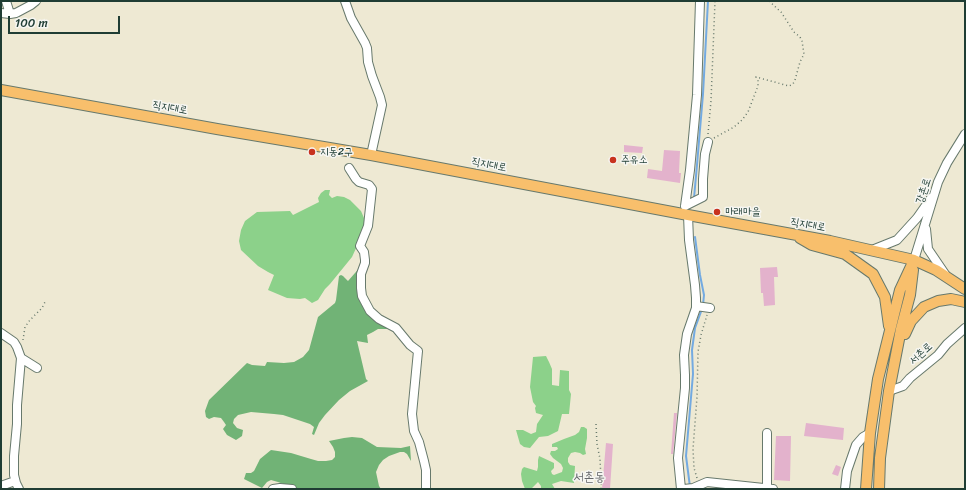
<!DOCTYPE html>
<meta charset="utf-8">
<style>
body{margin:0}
#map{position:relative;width:966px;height:490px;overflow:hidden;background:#eee9d3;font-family:Sriracha,sans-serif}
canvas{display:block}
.frame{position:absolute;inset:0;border:2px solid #1f3d34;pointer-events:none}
.scale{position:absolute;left:8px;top:16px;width:112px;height:18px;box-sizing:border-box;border:2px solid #1f3d34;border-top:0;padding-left:5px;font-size:12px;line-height:14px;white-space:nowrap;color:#1f3d34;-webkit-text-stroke:3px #f6f6f2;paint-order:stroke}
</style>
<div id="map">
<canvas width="966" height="490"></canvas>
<div class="frame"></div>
<div class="scale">100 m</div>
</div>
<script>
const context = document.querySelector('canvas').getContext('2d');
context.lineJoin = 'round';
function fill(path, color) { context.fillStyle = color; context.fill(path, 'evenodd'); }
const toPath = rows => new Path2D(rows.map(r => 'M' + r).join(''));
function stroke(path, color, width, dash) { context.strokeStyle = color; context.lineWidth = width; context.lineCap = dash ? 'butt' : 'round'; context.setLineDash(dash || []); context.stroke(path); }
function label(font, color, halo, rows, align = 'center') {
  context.font = font + ' Sriracha,"Poor Story",sans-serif'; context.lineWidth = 3; context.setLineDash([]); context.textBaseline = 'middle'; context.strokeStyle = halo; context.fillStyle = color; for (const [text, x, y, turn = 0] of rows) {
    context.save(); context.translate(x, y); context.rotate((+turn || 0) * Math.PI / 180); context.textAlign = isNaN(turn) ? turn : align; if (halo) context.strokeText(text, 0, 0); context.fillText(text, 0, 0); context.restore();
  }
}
fill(toPath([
 [325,190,330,190,329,195,332,198,337,196,344,197,350,200,361,211,364,218,365,225,363,233,352,257,330,284,325,289,318,300,312,303,305,298,300,299,287,298,268,290,274,275,268,272,258,266,241,250,239,241,241,230,245,221,257,212,290,211,293,215,319,202,318,198,321,193],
 [546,356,549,362,552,369,552,385,559,386,560,370,569,371,569,390,571,394,569,414,562,414,558,431,548,436,539,437,530,448,524,447,520,444,516,430,523,430,531,434,536,432,537,424,543,415,536,413,535,408,536,406,533,402,530,387,533,357],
 [581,427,584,427,587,429,587,438,585,449,586,454,583,455,580,453,575,452,571,453,568,458,568,462,570,465,575,466,574,483,561,481,552,484,555,489,541,489,541,486,538,482,531,489,525,489,522,481,521,474,522,469,524,467,537,471,538,467,538,460,539,456,554,463,554,468,551,471,552,474,554,475,562,472,563,468,561,464,553,458,550,454,551,451,555,451,558,449,557,447,552,447,552,444,564,439,575,435,579,432]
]), '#8cd18a');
fill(toPath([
 [362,265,362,305,365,311,392,329,378,329,373,332,367,335,368,343,357,341,366,379,368,381,350,391,339,400,325,415,319,423,314,435,312,434,314,427,310,424,283,415,274,414,251,412,238,415,234,419,233,423,237,428,243,430,242,436,236,440,227,435,223,429,226,425,224,422,221,418,214,417,209,419,206,417,205,411,209,400,247,363,252,365,265,366,267,362,284,363,294,362,303,357,309,350,318,317,335,303,336,300,339,276,341,275,343,276,348,281],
 [352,437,362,438,377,447,401,448,410,446,411,461,407,454,404,452,400,452,389,456,383,460,379,465,376,472,379,486,381,489,297,489,278,482,271,480,267,482,262,488,244,479,246,473,251,473,254,471,260,459,271,450,291,453,311,459,318,461,326,461,332,460,335,457,335,452,333,447,329,441,344,438]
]), '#71b376');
stroke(toPath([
 [694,198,697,165,703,94,708,1],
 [695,237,700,275,704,295,703,305],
 [690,487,686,456,693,374,692,350,695,328,702,309]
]), '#73aae1', 2);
fill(toPath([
 [624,145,643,147,642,153,624,152],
 [664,150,680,151,679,173,681,173,680,183,647,178,648,169,662,171],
 [777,267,778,277,774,277,775,305,764,306,763,293,761,293,760,268],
 [674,413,677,413,673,454,671,454],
 [806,423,844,428,843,440,804,436],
 [776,436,791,436,790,481,774,480],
 [606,443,613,444,610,489,602,489],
 [836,465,841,467,838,476,832,474]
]), '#e3b2cc');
const minor = toPath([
 [6,1,10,14],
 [345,1,351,18,365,43,367,48,368,62,372,76,380,97,382,105,371,155],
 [1,13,10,14,16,13,31,5,36,1],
 [349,168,356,179,359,182,369,185,372,189,368,226,360,246,364,252,365,260,365,263,361,274,361,288,362,296,370,311,379,319,396,328,410,345,418,351,412,414,414,431,419,442,424,461,426,470,426,489],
 [685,206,690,170,697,95,700,1],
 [685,206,703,197,703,179,705,154,708,142],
 [926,229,928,249,945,274],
 [872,250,897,240,917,218,931,198],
 [914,260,938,182,947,163,965,134],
 [696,306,710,308],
 [1,333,14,342,17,347,21,358,17,405,17,424,14,456,14,475,16,483,19,489],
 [21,358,37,368],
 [889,391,903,386,910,378,938,355,947,344,965,328],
 [1,486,15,481],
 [767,488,767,433],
 [273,489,280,488,292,489],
 [681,489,678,458,685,388,685,375,684,355,687,334,696,308,696,298,695,285,689,240,688,215],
 [684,489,693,488,707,482,773,489],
 [845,489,847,471,856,445,863,437,870,433]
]);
const major = toPath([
 [1,90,217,129,371,155,688,215,830,241,914,260,936,270,965,289],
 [800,238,812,245,845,254,873,274,885,297,889,326],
 [905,334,911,321,924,307,938,301,951,299,965,302],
 [866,489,870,433,878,379,900,290,914,260],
 [879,489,880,458,889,391,901,329,910,295,913,270]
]);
stroke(minor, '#67796c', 10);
stroke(major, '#67796c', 12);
stroke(toPath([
 [708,134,711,101,715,1],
 [714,138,734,127,742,120,748,112,758,86,758,81,756,77,789,86,793,84,795,80,800,62,804,54,802,41,800,37,794,32,781,12,769,1],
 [23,340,25,327,30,320,42,308,46,300],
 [596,424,597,444,600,459,601,479,601,489],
 [697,478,694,468,693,449,697,397,698,352,701,335,707,315]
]), '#67796c', 1.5, [1, 3]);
stroke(minor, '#fff', 8);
stroke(major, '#f8bf6c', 10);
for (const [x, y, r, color] of [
 [312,152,4,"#c8321e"],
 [613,160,4,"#c8321e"],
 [717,212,4,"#c8321e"]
]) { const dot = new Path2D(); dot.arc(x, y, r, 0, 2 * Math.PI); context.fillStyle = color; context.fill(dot); stroke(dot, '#f6f6f2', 1.5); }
label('11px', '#1f3d34', '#f6f6f2', [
 ["직지대로",170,108,10],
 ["직지대로",489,165,11],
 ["강촌로",924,191,-72],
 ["직지대로",808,225,10],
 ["서촌로",921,354,-42]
]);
label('11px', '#1f3d34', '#f6f6f2', [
 ["지동2구",320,152],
 ["주유소",621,160],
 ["마래마을",725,212]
], 'left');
label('13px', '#646669', '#f6f6f2', [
 ["서촌동",589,478]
]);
</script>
